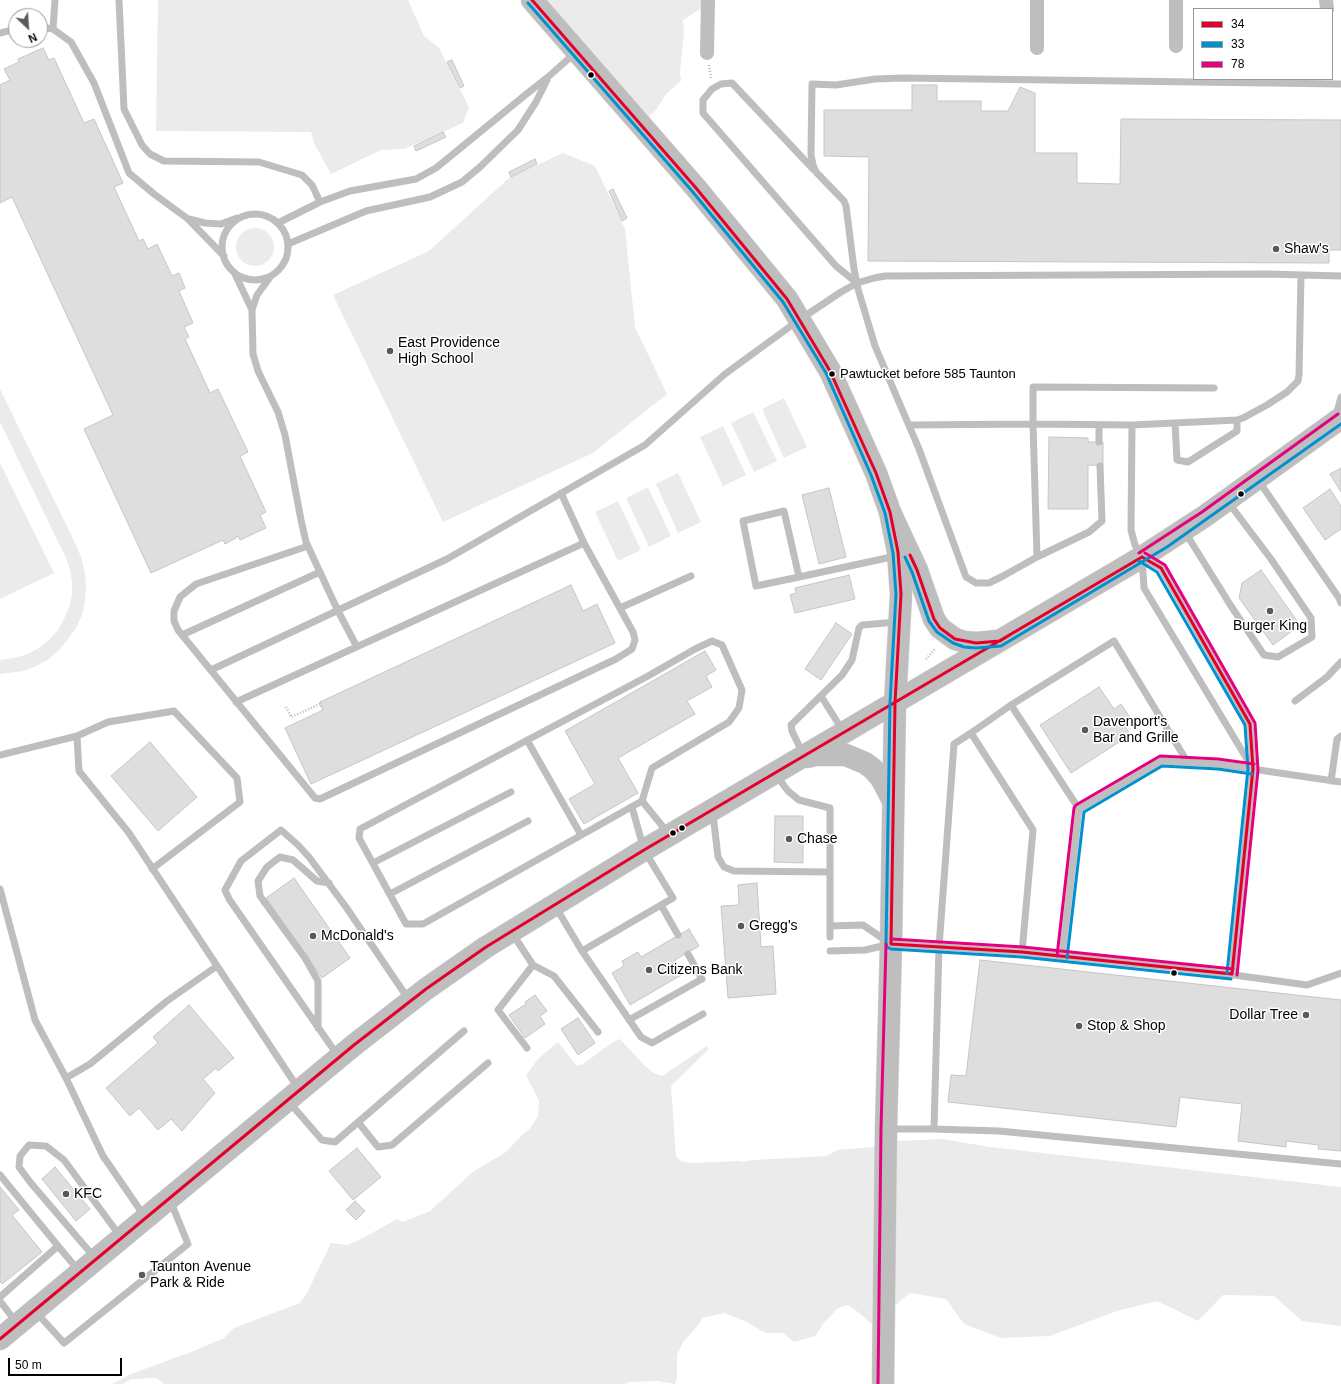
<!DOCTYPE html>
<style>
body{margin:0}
#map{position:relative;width:1341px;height:1384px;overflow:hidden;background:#fff;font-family:Helvetica,sans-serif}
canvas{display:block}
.legend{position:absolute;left:1193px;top:8px;width:140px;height:72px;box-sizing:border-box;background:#fff;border:1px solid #999;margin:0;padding:5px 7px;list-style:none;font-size:12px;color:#000}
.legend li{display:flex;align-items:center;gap:8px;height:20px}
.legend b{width:20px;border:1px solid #999}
.north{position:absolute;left:8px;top:8px;width:40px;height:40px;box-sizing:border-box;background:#fff;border:1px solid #999;border-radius:50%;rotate:155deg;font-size:11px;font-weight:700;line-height:16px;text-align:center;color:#000}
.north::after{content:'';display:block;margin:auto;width:14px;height:18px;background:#595959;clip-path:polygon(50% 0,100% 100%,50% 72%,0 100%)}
.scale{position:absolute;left:8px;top:1358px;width:114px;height:18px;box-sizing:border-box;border:2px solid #000;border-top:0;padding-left:5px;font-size:12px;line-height:14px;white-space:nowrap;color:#000;-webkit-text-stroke:3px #fff;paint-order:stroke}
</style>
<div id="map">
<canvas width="1341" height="1384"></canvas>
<ul class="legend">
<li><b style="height:5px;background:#e4002b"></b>34</li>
<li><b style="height:5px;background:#0092d0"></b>33</li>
<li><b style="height:5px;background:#e5007d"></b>78</li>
</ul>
<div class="north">N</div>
<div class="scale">50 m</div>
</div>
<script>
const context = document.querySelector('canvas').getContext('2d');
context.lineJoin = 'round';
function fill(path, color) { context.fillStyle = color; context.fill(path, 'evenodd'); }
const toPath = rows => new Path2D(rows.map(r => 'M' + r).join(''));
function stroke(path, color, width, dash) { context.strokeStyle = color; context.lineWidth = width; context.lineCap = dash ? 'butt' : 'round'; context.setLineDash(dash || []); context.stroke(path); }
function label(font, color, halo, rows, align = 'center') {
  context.font = font + ' Helvetica,sans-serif'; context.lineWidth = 3; context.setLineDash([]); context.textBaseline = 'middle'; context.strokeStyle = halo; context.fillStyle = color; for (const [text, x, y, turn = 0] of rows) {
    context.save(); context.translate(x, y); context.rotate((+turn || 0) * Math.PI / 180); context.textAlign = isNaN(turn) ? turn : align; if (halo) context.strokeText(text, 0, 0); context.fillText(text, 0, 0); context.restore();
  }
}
fill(toPath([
 [158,0,408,0,424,36,439,48,469,107,463,123,404,149,381,150,331,174,314,143,311,132,156,131],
 [530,0,705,0,705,6,683,20,684,31,680,73,681,81,667,93,656,110,635,128],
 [563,153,595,166,625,229,635,327,667,394,593,453,443,522,333,295,429,251,509,178],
 '236 247a19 19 0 1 1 38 0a19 19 0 1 1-38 0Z',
 [0,389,77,547,82,560,85,574,86,587,85,602,82,615,76,628,68,639,59,650,49,659,36,666,24,671,0,674,0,660,15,658,28,654,39,648,49,640,58,630,64,619,69,608,72,595,72,582,70,569,66,558,0,422],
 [784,398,807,447,784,458,762,409],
 [753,412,777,461,754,472,731,423],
 [723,426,746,475,723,486,700,437],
 [0,463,54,573,0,599],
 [678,473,701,522,678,533,656,484],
 [648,487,671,536,649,547,626,498],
 [618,501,641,550,618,561,595,512],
 [620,1039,645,1066,654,1073,662,1076,707,1046,709,1049,671,1086,676,1156,680,1161,690,1163,739,1161,742,1162,753,1160,826,1156,838,1150,885,1146,891,1132,898,1141,942,1139,990,1147,1341,1187,1341,1326,1302,1321,1274,1296,1223,1295,1198,1321,1157,1301,1117,1311,1050,1336,1001,1338,964,1324,946,1299,910,1293,889,1310,874,1326,858,1312,848,1305,838,1308,824,1323,815,1336,794,1342,783,1333,766,1333,745,1321,724,1313,702,1318,700,1323,683,1342,677,1355,677,1379,675,1384,657,1381,630,1382,624,1384,164,1384,157,1378,131,1379,123,1384,112,1384,131,1374,191,1352,224,1338,234,1328,300,1303,307,1293,331,1243,347,1245,363,1238,397,1219,403,1222,430,1211,474,1171,506,1152,524,1133,529,1130,538,1116,539,1101,526,1075,539,1058,558,1042,577,1066,583,1064,613,1042]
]), '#ebebeb');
const building = toPath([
 [43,48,49,60,54,58,84,123,94,119,123,183,114,187,139,241,143,239,148,249,157,244,172,276,179,273,185,288,179,291,193,323,184,327,189,337,185,339,210,393,218,389,248,452,240,456,266,512,260,515,266,528,240,540,238,536,236,537,236,538,225,544,223,540,151,573,84,429,113,415,12,197,0,203,0,85,10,80,4,69,19,62,18,59,43,48],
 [452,60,464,86,460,88,447,62,452,60],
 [912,85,937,85,937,101,981,101,981,111,1008,111,1020,87,1035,93,1035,153,1077,153,1077,183,1120,184,1121,119,1341,120,1341,250,1329,250,1329,263,868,261,869,157,824,156,824,110,912,110,912,85],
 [443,132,446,137,416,151,414,146,443,132],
 [535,159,537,164,511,177,509,172,535,159],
 [613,189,627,218,622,221,609,191,613,189],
 [1049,437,1088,438,1088,442,1103,442,1103,466,1088,465,1088,509,1048,509,1049,437],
 [1341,468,1341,492,1330,474,1341,468],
 [829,488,846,557,819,564,802,495,829,488],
 [1330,489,1341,506,1341,529,1325,540,1303,508,1330,489],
 [1261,570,1300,625,1273,645,1239,598,1242,583,1261,570],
 [849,575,855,599,795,613,790,595,796,593,795,588,849,575],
 [571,585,583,611,597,604,615,643,311,784,285,728,323,710,320,702,571,585],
 [836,623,852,634,821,680,805,669,836,623],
 [705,651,716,670,706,676,712,687,687,701,695,714,618,758,638,793,584,824,569,799,595,784,565,731,705,651],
 [1099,687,1114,709,1121,704,1131,719,1124,724,1130,735,1071,773,1040,725,1099,687],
 [150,742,197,797,158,831,111,776,150,742],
 [775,816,803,816,803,863,774,862,775,816],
 [294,878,350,958,322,978,266,898,294,878],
 [757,883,761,947,773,946,776,994,728,998,721,906,739,905,738,885,757,883],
 [689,929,699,946,675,960,683,974,630,1005,612,973,624,966,622,961,638,952,641,957,689,929],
 [980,960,1341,1000,1341,1151,1318,1149,1319,1145,1286,1141,1286,1147,1238,1141,1242,1104,1180,1097,1176,1127,948,1102,951,1075,966,1076,980,960],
 [535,995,547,1011,540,1016,545,1024,525,1038,509,1015,526,1004,525,1002,535,995],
 [189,1005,234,1058,218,1071,216,1068,203,1079,215,1093,182,1131,171,1119,158,1130,139,1108,130,1116,106,1088,158,1043,153,1037,189,1005],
 [578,1018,595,1043,578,1055,561,1029,578,1018],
 [357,1148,381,1177,353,1200,329,1171,357,1148],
 [55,1167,90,1209,76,1221,42,1179,55,1167],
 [0,1187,19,1210,12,1215,42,1252,2,1284,0,1281,0,1187],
 [355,1201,365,1211,356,1220,346,1210,355,1201]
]);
fill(building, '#dedede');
stroke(building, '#c6c6c6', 1);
const primary = toPath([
 [532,0,696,188,787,299,830,371,876,473,890,512,898,552,901,594,895,703,891,944,886,1129,883,1384]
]);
const highway = toPath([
 [890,512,917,570,934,619,940,628,955,639,965,642,976,643,997,641],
 [808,757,815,755,846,755,865,763,873,769,881,778,893,801],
 [0,1339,354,1045,426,989,486,947,644,850,1142,557,1205,516,1341,418]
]);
stroke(primary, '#dbdbdb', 23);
stroke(highway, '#dbdbdb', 23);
stroke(toPath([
 [709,65,711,78],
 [926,659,936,648],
 [286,707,291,717,320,704,322,709]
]), '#b9b9b9', 2.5, [1, 2]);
stroke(toPath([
 [119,0,124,109,142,145,150,154,164,161,259,162,302,175,312,185,320,202],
 [40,27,53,29,71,42,94,83,129,173,154,194,188,219,224,256],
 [53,29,55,0],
 [0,33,16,29],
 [813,169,732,83,721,84,712,89,703,100,703,113,836,266,857,283],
 '222 247a33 33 0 1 1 66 0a33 33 0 1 1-66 0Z',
 [189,219,205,223,221,224,237,218],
 [278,223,320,202,350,191,416,179,436,168,524,96,548,77,575,53],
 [288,244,366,211,430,197,462,182,480,167,518,130,536,102,547,80],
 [235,274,252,310],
 [271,276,257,295,252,310,253,354,258,371,278,412,285,435,301,520,306,542,338,611,357,647],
 [1336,416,1341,397],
 [1175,423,1177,460,1188,462,1237,431,1237,420],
 [909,425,1033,424,1033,387,1214,388],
 [1132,425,1237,420,1243,418,1267,405,1287,392,1298,381,1299,375,1301,275],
 [1099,442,1099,425],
 [1258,480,1339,598,1341,603],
 [1185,532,1231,606,1264,655,1278,657,1312,637,1311,618,1271,559,1228,502],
 [308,546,196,584,180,597,174,611,174,621,178,630,315,798,320,799,616,659,632,649,635,640,633,632,584,543,561,493],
 [1037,557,1089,532,1102,521,1100,466],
 [1145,559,1161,568,1250,724,1253,769,1232,974],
 [799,577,784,511,743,521,756,586,799,577,896,556],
 [620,608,691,576],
 [182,635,320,572],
 [712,641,722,645,742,690,739,708,729,722,652,768,642,801,423,924,406,924,359,838,360,829,648,676,695,649,712,641],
 [211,670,447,559,645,445,725,374,799,320,841,292,857,283,874,278,885,276,1267,274,1341,276],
 [821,696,843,731],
 [1295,701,1327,677,1341,662],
 [236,702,584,543],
 [971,733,1011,705],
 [527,740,581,835],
 [803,754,792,731,791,725,842,675,852,660,859,628,862,625,897,622],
 [0,755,77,736],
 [1253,769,1144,588,1142,557,1135,545,1131,530,1132,425,1033,424,1037,557,1003,576,989,583,976,583,966,577,919,449,875,346,858,289,854,269,846,206,844,201,816,172,813,165,811,155,812,84,836,85,875,79,902,78,1341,84],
 [776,775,788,791,799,800,830,808,830,937],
 [1331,781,1337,739,1341,736],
 [642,801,668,833],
 [1079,809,1161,761,1218,764,1341,782],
 [713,814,718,857,724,867,734,871,830,872],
 [373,863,511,792],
 [152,869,240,802,237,778,174,711,108,722,77,736,79,771,129,833,298,1088],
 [0,889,35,1020,66,1078,103,1156,145,1217],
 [390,894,528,821],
 [661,905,678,935],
 [555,906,582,951,641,1037,652,1043,703,1014],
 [830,926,863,925,888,942],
 [512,933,533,965,498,1010,527,1048],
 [582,951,673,898,644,850,632,807],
 [830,951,865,950,891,944,1022,952,1197,970,1307,985,1341,973],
 [1062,957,1079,809,1011,705,1114,641,1188,763],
 [533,965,554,976,598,1032],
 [629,1020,702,979,688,954],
 [318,1028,318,981,305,958,260,896,258,881,267,867,280,857,293,860,317,881,329,883],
 [338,1056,229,899,225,890,241,861,281,830,298,845,309,857,346,907,409,1000],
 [66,1078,90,1064,167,1001,217,966],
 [289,1102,322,1140,335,1142,464,1031],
 [358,1122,378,1147,392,1145,488,1063],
 [889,1129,934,1129,999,1131,1341,1164],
 [934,1129,939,947,954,744,971,733,1033,830,1022,952],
 [0,1175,58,1246],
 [95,1258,30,1182,19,1167,20,1156,29,1145,46,1146,64,1160,120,1236],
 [0,1297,58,1246,79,1271],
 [0,1301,16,1322],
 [36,1312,64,1343,188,1244,170,1200]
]), '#bebebe', 7);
stroke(toPath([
 [1037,0,1037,48],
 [1176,0,1176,46],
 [1326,0,1327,9],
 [707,53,708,0]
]), '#bebebe', 14);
stroke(primary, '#bebebe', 22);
stroke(highway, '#bebebe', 22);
stroke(toPath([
 [532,0,696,188,787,299,830,371,876,473,890,512,898,552,901,594,895,703,891,944],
 [910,555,917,570,934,619,940,628,955,639,976,643,1000,641,1011,634],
 [1142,557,1161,568,1250,724,1253,769,1232,974],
 [891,944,1022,952,1232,974],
 [0,1339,354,1045,426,989,486,947,644,850,1142,557]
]), '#e4002b', 3);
stroke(toPath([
 [528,3,692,191,783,302,826,373,871,475,885,513,893,553,896,594,890,703,886,944,887,947,891,949,1022,957,1231,979],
 [905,557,912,572,929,621,937,632,953,643,964,647,976,648,1001,646,1167,547,1341,424],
 [1139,561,1157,572,1245,725,1248,769,1227,973],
 [1067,958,1084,812,1162,766,1218,769,1252,774]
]), '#0092d0', 3);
stroke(toPath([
 [1139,553,1202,512,1338,414],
 [1145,553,1165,565,1255,723,1258,770,1237,975],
 [891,939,1023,947,1233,969],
 [1057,956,1074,808,1076,805,1160,756,1218,759,1254,764],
 [878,1384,881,1129,886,944]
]), '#e5007d', 3);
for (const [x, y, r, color] of [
 [591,75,3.5,"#000"],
 [1276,249,4,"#595959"],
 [390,351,4,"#595959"],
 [832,374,3.5,"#000"],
 [1241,494,3.5,"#000"],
 [1270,611,4,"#595959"],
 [1085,730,4,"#595959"],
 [682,828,3.5,"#000"],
 [673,833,3.5,"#000"],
 [789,839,4,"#595959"],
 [741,926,4,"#595959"],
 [313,936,4,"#595959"],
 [649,970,4,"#595959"],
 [1174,973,3.5,"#000"],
 [1306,1015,4,"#595959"],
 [1079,1026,4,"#595959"],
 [66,1194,4,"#595959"],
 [142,1275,4,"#595959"]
]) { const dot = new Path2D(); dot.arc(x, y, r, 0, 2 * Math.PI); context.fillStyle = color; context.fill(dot); stroke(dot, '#fff', 1.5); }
label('13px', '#000', '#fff', [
 ["Pawtucket before 585 Taunton",840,374]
], 'left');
label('14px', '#000', '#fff', [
 ["Shaw's",1284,249],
 ["East Providence",398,343],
 ["High School",398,359],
 ["Burger King",1270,626,"center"],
 ["Davenport's",1093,722],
 ["Bar and Grille",1093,738],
 ["Chase",797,839],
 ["Gregg's",749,926],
 ["McDonald's",321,936],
 ["Citizens Bank",657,970],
 ["Dollar Tree",1298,1015,"right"],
 ["Stop & Shop",1087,1026],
 ["KFC",74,1194],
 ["Taunton Avenue",150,1267],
 ["Park & Ride",150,1283]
], 'left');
</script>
